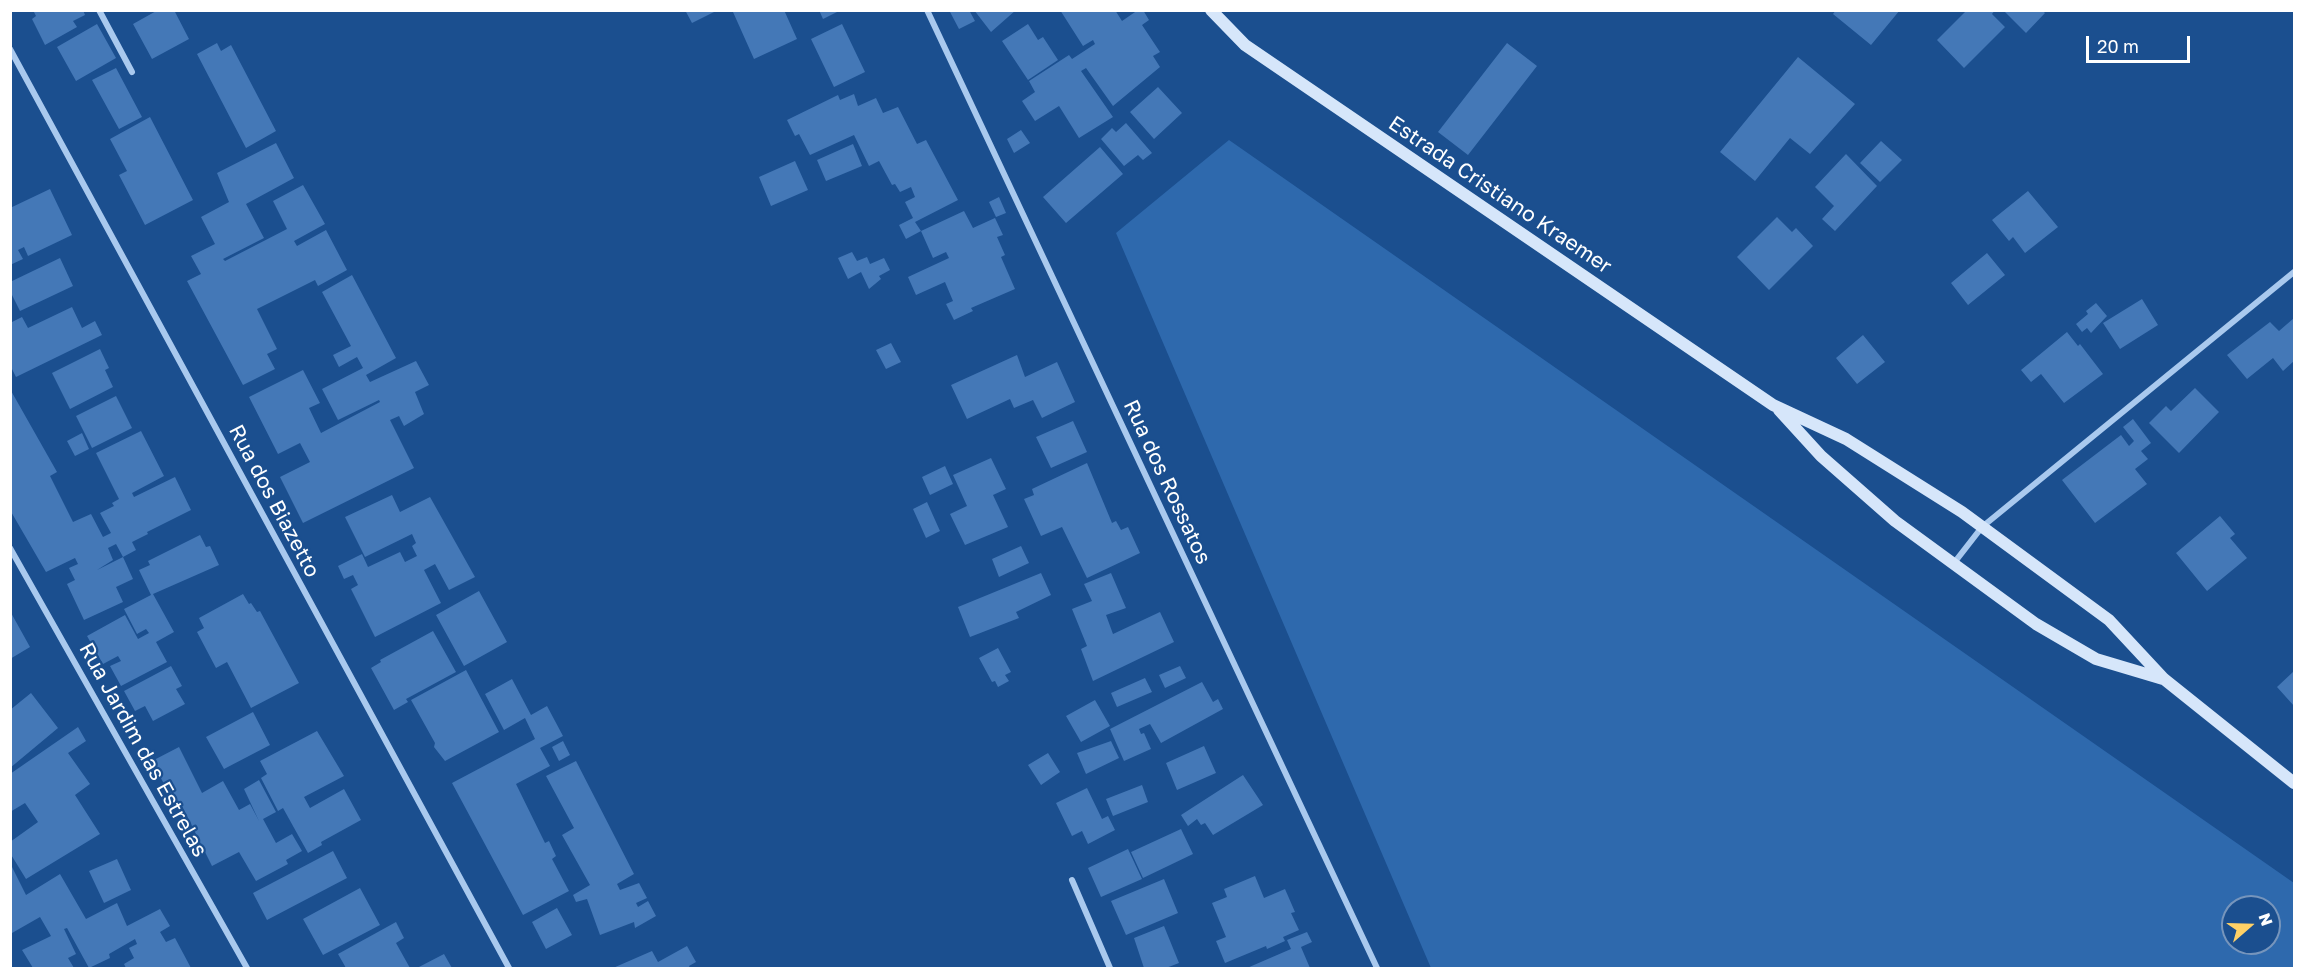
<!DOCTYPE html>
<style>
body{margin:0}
#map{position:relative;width:2305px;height:979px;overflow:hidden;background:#1b4f8f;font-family:"Golos Text",sans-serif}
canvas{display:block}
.frame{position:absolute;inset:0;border:12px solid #fff;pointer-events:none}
.north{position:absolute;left:2221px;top:895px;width:60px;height:60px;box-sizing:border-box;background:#1b4f8f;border:2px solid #7695bc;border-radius:50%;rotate:70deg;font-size:16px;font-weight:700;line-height:24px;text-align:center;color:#fff}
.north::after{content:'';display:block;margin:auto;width:21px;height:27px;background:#ffd166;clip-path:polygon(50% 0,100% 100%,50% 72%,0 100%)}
.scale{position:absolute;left:2086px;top:36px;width:104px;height:27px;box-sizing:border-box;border:3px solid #fff;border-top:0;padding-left:8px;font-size:18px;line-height:21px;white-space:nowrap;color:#fff;-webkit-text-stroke:4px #1b4f8f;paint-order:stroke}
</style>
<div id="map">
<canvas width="2305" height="979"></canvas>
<div class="frame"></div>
<div class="north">N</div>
<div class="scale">20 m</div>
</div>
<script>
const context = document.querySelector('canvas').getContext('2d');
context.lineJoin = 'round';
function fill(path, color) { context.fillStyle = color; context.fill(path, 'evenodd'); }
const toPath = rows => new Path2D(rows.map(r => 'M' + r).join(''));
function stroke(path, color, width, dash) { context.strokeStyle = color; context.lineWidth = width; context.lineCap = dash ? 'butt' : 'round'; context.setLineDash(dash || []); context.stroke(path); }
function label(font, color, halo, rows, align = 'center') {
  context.font = font + ' "Golos Text",sans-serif'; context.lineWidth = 4.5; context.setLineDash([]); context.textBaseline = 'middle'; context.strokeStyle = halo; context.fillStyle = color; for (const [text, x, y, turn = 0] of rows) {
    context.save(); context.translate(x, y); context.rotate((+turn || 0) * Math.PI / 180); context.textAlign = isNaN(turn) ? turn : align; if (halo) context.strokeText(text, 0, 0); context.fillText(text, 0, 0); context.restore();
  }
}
fill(toPath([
 [1229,140,2294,883,2294,968,1431,968,1116,233],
 [2233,907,2269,907,2269,943,2233,943]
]), '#2e69ad');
fill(toPath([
 [33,10,83,10,85,15,73,21,77,27,45,45,32,19,36,16],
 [158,10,174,10,189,39,152,59,133,24],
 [685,10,718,10,692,23],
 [784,10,797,39,754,59,733,12],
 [819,10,841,10,823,19],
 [949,10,969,10,975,21,959,29],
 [974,10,1016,10,991,32],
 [1060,10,1115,10,1122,21,1138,10,1143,10,1149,20,1142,25,1160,52,1153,56,1160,67,1113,106,1086,68,1081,71,1113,117,1079,138,1059,106,1035,121,1022,101,1035,92,1029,81,1069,55,1072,59,1095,44,1093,40,1083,46],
 [1836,10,1900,10,1871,45,1833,14],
 [1967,10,1995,10,1992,14,2005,27,1964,68,1937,40],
 [2003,10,2042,10,2045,13,2026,33],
 [97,24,116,58,76,81,57,47],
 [842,24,865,72,834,87,811,39],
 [1028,24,1038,40,1043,37,1058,60,1028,80,1002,41],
 [217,43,221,51,231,45,276,131,246,148,197,54],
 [1507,43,1537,66,1468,155,1438,132],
 [1798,57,1855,104,1810,154,1790,138,1755,181,1720,152],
 [116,68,142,117,119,129,92,80],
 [1158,87,1182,113,1154,139,1130,112],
 [854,94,858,106,876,98,883,113,898,107,917,144,926,140,958,200,915,222,921,231,906,239,899,225,913,218,905,202,915,197,911,187,900,192,895,184,892,185,879,161,869,166,854,135,810,155,799,134,795,136,787,120,838,95,840,100],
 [150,117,193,200,145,225,119,175,127,171,110,139],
 [1126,123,1152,153,1143,160,1138,155,1124,166,1101,139,1112,128,1116,132],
 [1021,130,1030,143,1014,153,1007,139],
 [1881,141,1902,160,1880,182,1860,163],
 [276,143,294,178,246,204,264,238,223,259,225,261,287,229,273,201,303,185,325,224,294,241,297,246,326,230,347,270,318,286,315,280,257,309,277,349,267,354,275,369,243,385,187,281,201,274,191,256,215,244,201,217,229,202,217,173],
 [853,144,862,166,826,181,817,160],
 [1100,147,1123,174,1066,223,1043,197],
 [1846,154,1877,186,1835,231,1822,219,1834,206,1815,187],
 [795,161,808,190,771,206,759,177],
 [50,189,72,235,28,256,24,247,18,250,23,259,10,265,10,208],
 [2028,191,2058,227,2025,253,2013,237,2009,241,1992,220],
 [999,197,1006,213,996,217,989,202],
 [964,211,973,228,995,218,1003,235,997,237,1005,255,1001,257,1015,289,971,308,973,311,954,320,946,304,953,301,945,282,916,295,908,277,949,258,946,252,933,258,921,231],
 [1777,217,1792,232,1796,228,1813,246,1769,290,1737,257],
 [852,252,857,261,867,257,870,264,884,258,890,270,879,276,881,279,869,289,861,272,848,279,838,258],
 [1987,253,2005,275,1968,305,1951,283],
 [60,258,73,286,20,311,10,291,10,282],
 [352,275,396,358,366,375,370,382,416,361,429,385,415,392,424,414,404,426,399,416,390,420,414,468,303,523,280,477,310,462,300,443,278,454,249,397,303,370,320,403,309,408,321,433,380,402,379,400,338,420,322,389,363,368,357,357,339,367,333,355,351,346,322,292],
 [2142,299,2158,325,2120,349,2103,323],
 [2096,303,2107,316,2091,333,2087,328,2082,332,2076,324,2088,314,2086,311],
 [72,307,82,328,95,321,102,335,16,377,10,365,10,323,22,317,28,328],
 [2294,318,2294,361,2283,371,2273,358,2247,379,2227,355,2270,322,2279,331],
 [2067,332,2078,346,2080,344,2103,374,2064,403,2041,374,2031,382,2021,370],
 [1863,335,1885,362,1857,384,1836,358],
 [891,343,901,362,886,369,876,350],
 [100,349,109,368,105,370,113,387,70,409,52,373],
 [1017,355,1025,377,1057,362,1075,402,1042,418,1033,400,1014,408,1010,399,967,419,951,385],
 [2195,388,2219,412,2179,453,2149,423,2166,406,2171,411],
 [10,389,57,472,50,476,73,522,91,514,103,537,111,533,100,513,114,506,112,503,119,499,96,453,141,431,164,476,132,493,134,497,175,477,191,510,147,532,148,534,132,542,136,550,123,557,116,544,108,548,113,560,97,570,123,557,133,579,116,587,123,602,84,620,67,584,75,580,69,568,78,564,75,558,46,572,10,510],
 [116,396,132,428,92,448,76,416],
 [2133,419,2151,443,2141,451,2148,459,2135,469,2147,484,2095,523,2062,480,2121,435,2129,446,2134,441,2123,427],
 [1073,421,1087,452,1051,468,1036,437],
 [82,433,89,449,75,456,67,441],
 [991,458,1006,489,993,495,1008,527,965,545,950,514,967,506,953,475],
 [1087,463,1112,523,1116,521,1121,530,1128,527,1140,553,1087,578,1062,527,1041,536,1024,499,1034,495,1032,489],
 [945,466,953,484,930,495,922,477],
 [392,495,400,512,430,497,475,577,449,590,435,564,424,570,441,603,375,637,351,589,358,585,353,575,344,579,338,566,362,554,368,567,400,552,405,562,417,556,412,546,416,543,412,534,365,557,345,517],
 [927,502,940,531,926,538,913,509],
 [2220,516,2235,534,2230,538,2247,558,2207,591,2176,553],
 [200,535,206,547,210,546,219,565,153,594,174,632,156,642,167,662,121,686,110,666,121,661,118,656,103,664,87,636,125,615,138,639,149,633,146,629,137,634,124,609,151,595,139,570,150,565,148,561],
 [1021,546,1029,563,999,577,992,559],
 [1041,573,1051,595,1016,612,1019,618,970,637,958,607],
 [1111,573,1126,608,1106,615,1113,634,1160,612,1174,642,1093,681,1081,649,1087,646,1072,609,1092,601,1084,584],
 [479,591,507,642,464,666,436,615],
 [243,594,249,604,251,603,257,612,260,611,299,683,251,708,227,662,216,668,197,632,204,628,199,618],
 [10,611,30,647,10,659],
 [433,631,456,672,406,699,408,702,394,710,371,668,381,662,380,660],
 [998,648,1011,672,1005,675,1009,681,998,687,995,681,992,682,979,658],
 [171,666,182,686,176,689,185,704,153,721,145,706,135,711,124,691],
 [1180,666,1186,678,1165,688,1159,675],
 [466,670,499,732,445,761,434,747,435,743,411,700],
 [2294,671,2294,706,2277,687],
 [1145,678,1152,692,1117,707,1111,693],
 [512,679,531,715,547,706,563,736,540,748,550,766,516,784,545,843,549,841,556,856,552,859,569,891,523,915,452,783,535,739,525,718,504,730,485,694],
 [1202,682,1213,702,1218,699,1223,709,1161,743,1150,724,1139,729,1141,734,1144,733,1151,749,1124,761,1110,729],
 [31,693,58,728,10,768,10,710],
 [1095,700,1110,726,1081,742,1066,716],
 [253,712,270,745,224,769,206,737],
 [78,727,86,741,68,753,90,784,75,795,100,834,26,879,10,853,10,842,38,822,25,803,10,812,10,774],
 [317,731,344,776,304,797,310,808,344,789,361,820,321,842,322,845,308,853,283,808,278,811,261,778,267,774,260,761],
 [563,741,570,755,559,761,552,747],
 [1111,741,1119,758,1086,774,1077,753],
 [1204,746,1216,773,1177,790,1166,763],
 [179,747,202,793,223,781,239,810,250,804,259,821,244,789,259,780,276,812,263,819,276,843,292,834,302,851,286,860,288,864,256,881,239,852,212,866,181,804,176,807,152,761],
 [1048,753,1060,772,1041,785,1028,765],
 [576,761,634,874,617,884,620,890,639,883,647,898,636,903,638,907,648,901,656,916,635,928,634,922,600,935,587,899,576,902,573,895,590,885,562,835,574,828,546,776],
 [1243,775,1263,805,1213,835,1205,823,1201,825,1197,819,1188,826,1181,815],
 [1142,785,1148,802,1113,816,1106,799],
 [1087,788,1102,819,1108,816,1115,830,1088,844,1082,831,1072,836,1056,803],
 [1181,829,1193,854,1143,878,1131,852],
 [1128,849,1142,879,1101,897,1088,868],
 [333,851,347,878,267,920,253,893],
 [117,859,131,890,104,903,89,871],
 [10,863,26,895,60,874,86,919,117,903,127,926,160,909,170,926,160,932,166,942,175,938,191,968,126,968,124,964,134,958,129,948,137,944,135,939,109,954,110,958,89,968,67,928,64,929,76,954,68,958,74,968,33,968,22,950,51,936,40,917,12,933,10,931],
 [1255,876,1264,898,1285,889,1295,912,1291,913,1299,930,1283,937,1285,941,1267,949,1266,946,1225,963,1216,941,1226,937,1212,903,1227,897,1224,889],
 [1164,879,1178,913,1126,935,1111,901],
 [360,888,380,925,323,955,303,919],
 [557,908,572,935,546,949,532,922],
 [396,922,404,938,396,943,410,968,346,968,338,954],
 [1164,926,1179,963,1166,968,1144,968,1134,938],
 [1307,932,1312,942,1301,947,1310,968,1247,968,1291,949,1287,940],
 [687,946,696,962,689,966,690,968,613,968,652,951,658,962],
 [444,954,452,968,417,968]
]), '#4478b7');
stroke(toPath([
 [99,10,132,72],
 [927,10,1377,968],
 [10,49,509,968],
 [10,548,247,968],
 [1954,563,1982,527,2294,272],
 [1072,880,1110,968]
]), '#a9c9ee', 6);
stroke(toPath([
 [1211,10,1245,45,1773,405,1846,439,1962,512,2109,620,2164,679,2294,783],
 [1779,410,1821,456,1895,521,2036,624,2096,659,2163,679]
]), '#d6e6fa', 12);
label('21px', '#fff', '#1b4f8f', [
 ["Estrada Cristiano Kraemer",1500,195,34],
 ["Rua dos Rossatos",1167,482,65],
 ["Rua dos Biazetto",274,501,62],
 ["Rua Jardim das Estrelas",143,750,61]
]);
</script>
